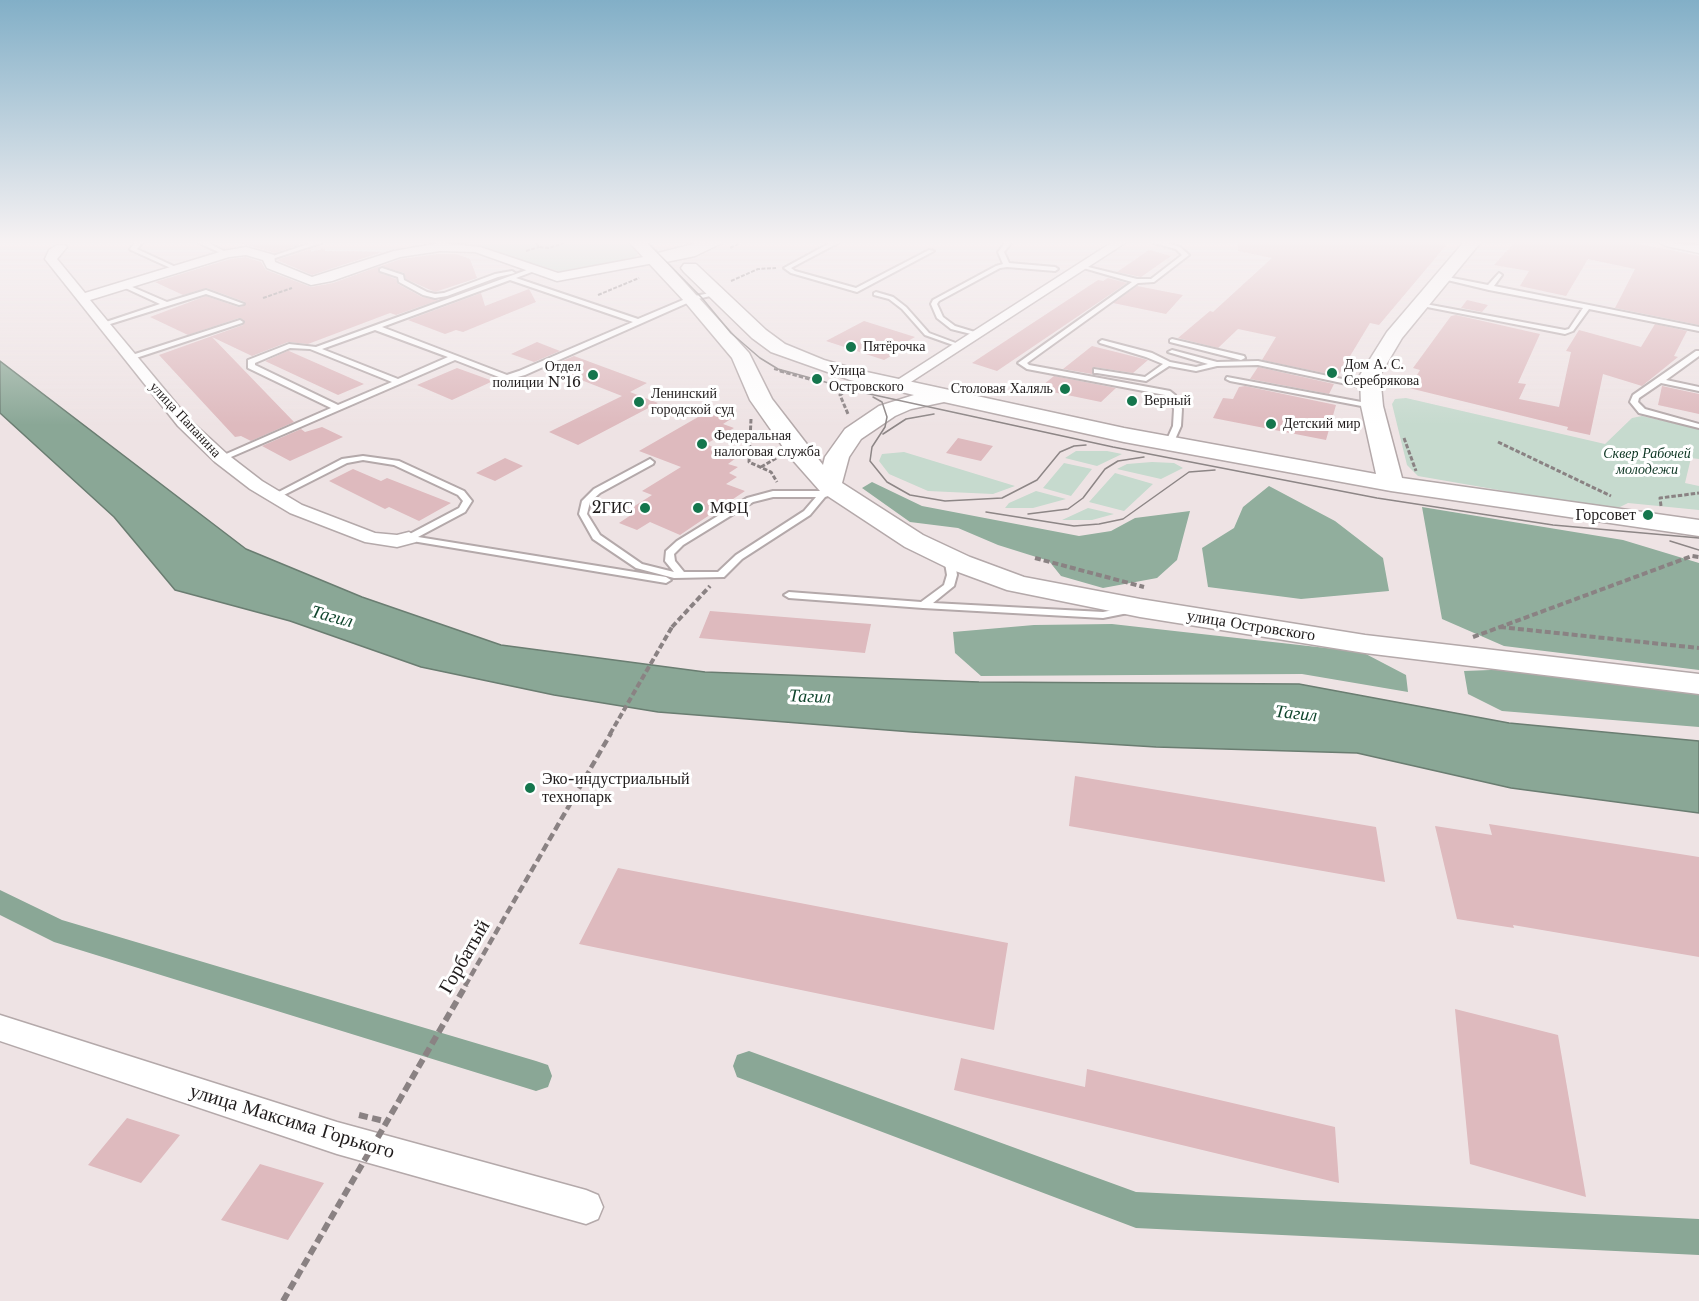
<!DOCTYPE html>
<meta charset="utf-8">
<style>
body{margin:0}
canvas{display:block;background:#eee3e4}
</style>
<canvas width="1699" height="1301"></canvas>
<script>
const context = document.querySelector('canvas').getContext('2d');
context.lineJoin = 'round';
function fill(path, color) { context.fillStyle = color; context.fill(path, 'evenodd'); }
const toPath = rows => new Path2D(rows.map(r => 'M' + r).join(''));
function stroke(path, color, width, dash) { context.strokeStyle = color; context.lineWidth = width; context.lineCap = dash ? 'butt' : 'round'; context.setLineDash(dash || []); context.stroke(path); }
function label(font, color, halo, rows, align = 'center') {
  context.font = font + ' "Libre Baskerville",serif'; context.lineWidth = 6; context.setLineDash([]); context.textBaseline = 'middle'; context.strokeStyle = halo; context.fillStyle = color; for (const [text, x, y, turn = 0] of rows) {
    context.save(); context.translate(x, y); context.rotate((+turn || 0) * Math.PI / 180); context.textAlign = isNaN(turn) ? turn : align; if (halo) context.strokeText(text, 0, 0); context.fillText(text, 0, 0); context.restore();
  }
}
fill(toPath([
 [447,243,629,243,638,254,634,258,561,272,469,244],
 [1406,398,1605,444,1632,418,1642,416,1699,429,1699,459,1691,458,1685,483,1699,486,1699,510,1628,503,1614,510,1418,476,1407,465,1392,404,1395,399],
 [1076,451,1107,451,1122,454,1097,466,1065,458],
 [904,452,1015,486,993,494,928,491,889,474,879,461,882,454],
 [1152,462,1174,463,1183,468,1161,479,1117,469,1127,464],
 [1064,463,1092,469,1071,496,1043,488],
 [1115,473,1153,484,1124,511,1089,502],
 [1036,491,1066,499,1033,508,1005,508,1009,503],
 [1088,508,1114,514,1092,520,1062,520]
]), '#c6dace');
fill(toPath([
 [872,482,922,506,1079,536,1111,531,1135,518,1190,511,1177,560,1157,578,1103,588,1061,576,1049,561,998,545,958,528,910,522,862,488],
 [1269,486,1335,521,1383,558,1389,591,1301,599,1208,587,1202,548,1234,528,1243,507],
 [1422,507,1623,540,1699,563,1699,670,1504,646,1442,619],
 [1112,624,1362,652,1406,675,1408,692,1302,674,981,676,955,653,953,632,1034,625],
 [1517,669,1699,693,1699,727,1502,711,1468,694,1464,671]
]), '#91ae9d');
const water = toPath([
 [0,361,246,549,362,597,501,645,705,672,979,682,1299,684,1509,723,1699,741,1699,813,1511,788,1357,753,1156,747,912,732,658,712,554,695,421,667,290,621,175,590,114,517,0,413,0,361]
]);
fill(water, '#8aa796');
stroke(water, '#6a7d71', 1.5);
fill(toPath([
 [0,890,62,920,536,1061,548,1065,552,1076,548,1087,536,1091,54,942,0,915,0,890],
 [749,1051,1136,1192,1699,1219,1699,1255,1136,1228,737,1077,733,1066,737,1055,749,1051]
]), '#8aa796');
fill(toPath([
 [240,243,303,243,275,253],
 [1238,243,1448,243,1379,325,1370,323,1338,376,1262,360,1276,337,1238,329,1218,348,1178,338,1210,311,1213,312,1272,258,1238,251],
 [1514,243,1635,243,1699,256,1699,325,1615,308,1635,269,1588,259,1566,296,1520,286,1529,271,1494,265],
 [325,248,325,251,382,252,312,275,277,260,311,249,311,252],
 [1149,250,1171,256,1141,277,1117,272],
 [437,254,456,254,470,259,477,278,435,292,406,279,404,273,381,266,401,259],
 [246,257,261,262,266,270,311,287,333,283,380,266,378,272,396,279,398,284,422,297,439,300,396,315,390,313,308,344,288,342,252,356,212,337,294,422,251,441,241,436,235,437,159,355,243,325,244,320,239,318,188,335,150,317,206,296,238,307,244,306,245,302,207,288,183,295,155,282,230,259],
 [1108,278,1127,283,997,371,972,363,1098,280,1103,281],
 [1137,286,1183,295,1166,314,1113,303],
 [529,289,536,302,463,332,456,330,445,334,408,320,481,293,485,306],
 [1467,300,1488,305,1482,312,1461,308],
 [1456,315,1540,334,1518,383,1526,384,1519,399,1559,407,1571,352,1566,351,1579,330,1641,347,1655,324,1687,331,1674,356,1678,357,1642,386,1603,374,1590,435,1567,430,1568,427,1409,388,1420,370,1413,368,1451,316],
 [864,321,915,337,899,346,905,348,884,360,826,341],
 [537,342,560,351,534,362,511,354],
 [1092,346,1148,360,1133,373,1094,367,1092,374,1063,369],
 [290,350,289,351,364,384,338,395,265,361],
 [574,356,647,383,630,392,658,403,578,445,549,432,622,396,548,367],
 [1258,367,1334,384,1329,394,1250,379],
 [457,368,493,381,452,400,417,385],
 [1054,376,1116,388,1101,402,1038,389],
 [1245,386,1336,405,1326,440,1213,418,1223,398,1233,399,1239,387],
 [1662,386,1699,394,1699,414,1658,405],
 [712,409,734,417,723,424,734,428,706,444,736,458,728,464,738,467,729,473,737,477,726,484,745,491,680,535,650,522,637,530,619,523,631,515,625,512,652,495,642,491,681,467,639,451],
 [322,427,343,437,290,461,262,446,301,429,305,432],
 [958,438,993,446,981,461,946,453],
 [505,458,523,466,495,481,476,473],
 [353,469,381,481,387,478,451,503,419,521,389,507,385,509,329,481],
 [710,611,871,624,865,653,699,638],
 [1075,776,1376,827,1385,882,1069,826],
 [1489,824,1699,857,1699,957,1513,925,1514,928,1457,919,1435,826,1492,835],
 [618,868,1008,943,994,1030,579,944],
 [1455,1009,1558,1035,1586,1197,1470,1164],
 [961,1058,1085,1087,1087,1069,1335,1127,1339,1183,954,1090],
 [127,1118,180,1135,141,1183,88,1165],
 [260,1164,324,1183,288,1240,221,1220]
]), '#debabe');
const lane = toPath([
 [135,243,142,243,137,249,180,269,175,270,131,250,130,249,135,243],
 [199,243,208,243,230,254,225,255,199,243],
 [311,243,321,243,272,259,267,258,311,243],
 [830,243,838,243,791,268,795,271,856,288,929,250,934,251,857,292,791,273,784,268,830,243],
 [1005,243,1011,243,1004,252,1009,263,1055,267,1058,269,1055,271,1007,267,1000,268,939,301,937,304,943,317,955,326,978,333,975,335,951,329,937,318,931,304,933,300,996,266,1003,264,998,252,1005,243],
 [1154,243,1166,243,1180,247,1189,255,1154,282,1138,283,1027,363,1029,365,1170,391,1175,395,1182,409,1181,426,1173,444,1169,446,1165,444,1173,426,1174,409,1169,398,1165,395,1027,369,1018,363,1132,282,1080,267,1080,265,1137,279,1151,279,1182,255,1176,249,1154,243],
 [535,267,537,268,537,270,516,278,638,319,690,297,715,292,718,294,694,300,525,375,510,379,504,379,455,360,224,460,218,460,217,458,331,408,248,368,248,360,289,344,316,347,535,267],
 [510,280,633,322,519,371,507,375,382,327,510,280],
 [375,330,448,357,398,379,322,349,375,330],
 [290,348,310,349,392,382,338,405,255,365,255,363,290,348],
 [382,268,403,275,404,280,427,292,435,294,444,293,495,274,512,271,515,273,498,277,447,296,435,298,423,295,399,282,398,277,380,271,380,269,382,268],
 [1499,273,1502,275,1494,286,1699,327,1699,331,1589,309,1573,331,1565,334,1417,305,1420,303,1565,330,1569,329,1583,308,1489,290,1439,278,1442,276,1488,285,1499,273],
 [123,283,167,302,206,290,244,304,239,305,206,294,107,325,103,325,103,323,160,304,121,286,120,285,123,283],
 [876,292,893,297,906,307,929,333,961,345,956,346,925,335,902,309,889,299,874,295,874,293,876,292],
 [240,320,243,322,242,323,133,359,126,357,240,320],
 [1172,339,1244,356,1245,358,1241,360,1170,342,1170,340,1172,339],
 [1102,340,1152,353,1170,362,1196,367,1208,364,1168,352,1172,350,1217,362,1258,361,1370,385,1374,387,1370,389,1258,365,1217,366,1196,371,1169,366,1146,381,1097,373,1094,373,1094,369,1145,377,1163,364,1146,357,1100,343,1099,342,1102,340],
 [1696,351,1699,351,1699,356,1666,380,1699,387,1699,391,1661,383,1639,398,1638,402,1645,409,1699,424,1699,428,1639,413,1630,402,1633,395,1696,351],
 [1227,377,1372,404,1376,406,1372,408,1230,381,1226,379,1227,377],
 [363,456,399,461,464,491,472,501,465,512,418,537,666,577,671,580,666,583,406,540,404,538,406,536,459,508,463,501,458,495,394,465,363,460,347,463,278,498,272,498,271,496,342,459,363,456],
 [650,459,654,462,653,464,600,493,590,502,587,514,600,535,642,564,674,572,665,561,666,551,677,541,747,498,773,491,820,491,826,484,832,484,833,486,828,492,828,496,825,497,810,515,742,559,724,577,674,578,636,568,593,539,579,514,582,501,594,489,650,459],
 [773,497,816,497,804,511,736,555,718,572,684,572,675,561,674,554,683,545,753,502,773,497],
 [946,556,955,562,957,575,954,586,933,603,1103,612,1129,607,1134,610,1133,612,1103,618,923,608,789,598,784,595,789,592,921,602,944,585,947,575,945,563,941,559,946,556]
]);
const street = toPath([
 [440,243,480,247,558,273,654,255,660,259,654,263,557,281,475,252,440,251,400,257,332,281,311,285,267,268,263,260,246,255,229,257,90,300,190,420,227,454,262,481,302,505,375,533,397,535,409,532,418,538,416,542,397,547,365,542,290,513,250,489,215,462,178,426,45,259,49,250,57,245,65,245,67,247,57,259,85,293,223,251,246,247,274,255,275,262,312,277,394,251,440,243],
 [1111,243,1125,243,900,389,890,389,888,386,1111,243],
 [1660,243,1699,245,1699,253,1666,246,1660,243],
 [0,1015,337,1122,586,1190,598,1195,603,1207,598,1219,586,1224,337,1154,0,1041,0,1015]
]);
const secondary = toPath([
 [630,243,648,243,658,253,697,243,722,243,695,256,666,262,749,353,772,399,823,465,825,457,845,429,879,406,914,395,850,380,771,352,752,338,684,272,681,268,684,264,696,264,766,330,785,344,824,360,862,371,1124,428,1376,474,1361,406,1360,375,1387,332,1463,243,1480,243,1402,338,1380,375,1383,406,1402,478,1699,520,1699,536,1391,491,1124,442,944,402,911,409,895,416,861,439,849,457,842,483,923,535,970,557,1024,577,1140,599,1365,635,1699,674,1699,694,1365,653,1140,617,1007,590,950,569,905,547,820,491,790,457,750,400,732,358,685,302,630,243]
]);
stroke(lane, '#b4a9aa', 4);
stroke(street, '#b4a9aa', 3);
stroke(secondary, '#b4a9aa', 3);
stroke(toPath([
 [536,243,539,247,549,248,564,243],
 [730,248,740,243],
 [526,251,539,247],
 [731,281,758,269,776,268],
 [598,295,639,278],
 [263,298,292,288],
 [774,369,786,372]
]), '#8a8283', 2, [4, 1.5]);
stroke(toPath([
 [780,371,817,381],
 [844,389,846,390,840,395,848,414],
 [751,419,749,462,771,472,777,482],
 [1404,438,1416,471],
 [1498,442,1611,496],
 [761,467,778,457],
 [1661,506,1660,498,1699,493]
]), '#8a8283', 3, [4.5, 2]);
stroke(toPath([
 [1035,558,1144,587],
 [672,627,710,586],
 [1500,627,1699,648],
 [1473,637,1692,556,1699,557]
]), '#8a8283', 4, [6, 3]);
stroke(toPath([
 [359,1115,388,1122]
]), '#8a8283', 6, [9, 4.5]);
fill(lane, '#fff');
fill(street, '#fff');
fill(secondary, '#fff');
stroke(toPath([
 [648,243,702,298,731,333,760,358,778,369,865,393,1113,447,1377,498,1553,525,1699,538],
 [873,397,882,402,887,417,885,427,872,447,870,461,887,482,910,495,945,501,1002,498,1037,480,1060,452,1074,446,1086,445],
 [883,434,906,419,934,414],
 [986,512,1074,526,1099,524,1123,519,1189,472,1215,470],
 [1028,514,1068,509,1083,498,1105,469,1118,461,1144,457],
 [1670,541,1699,550]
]), '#8d8686', 1.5);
stroke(toPath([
 [610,734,672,627]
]), '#8a8283', 4, [6, 3]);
stroke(toPath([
 [465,986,611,733]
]), '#8a8283', 4.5, [8, 4]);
stroke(toPath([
 [283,1301,466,985]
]), '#8a8283', 6, [9, 4.5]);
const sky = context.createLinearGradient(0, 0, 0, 425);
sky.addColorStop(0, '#82afc7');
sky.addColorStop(0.57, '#f7f2f3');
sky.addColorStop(1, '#f7f2f300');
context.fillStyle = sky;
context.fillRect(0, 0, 1699, 425);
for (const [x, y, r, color] of [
 [851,347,6,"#15764d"],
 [1332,373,6,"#15764d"],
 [593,375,6,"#15764d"],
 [817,379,6,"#15764d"],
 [1065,389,6,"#15764d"],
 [1132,401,6,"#15764d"],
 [639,402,6,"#15764d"],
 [1271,424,6,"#15764d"],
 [702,444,6,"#15764d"],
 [645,508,6,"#15764d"],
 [698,508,6,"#15764d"],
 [1648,515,6,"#15764d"],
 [530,788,6,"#15764d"]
]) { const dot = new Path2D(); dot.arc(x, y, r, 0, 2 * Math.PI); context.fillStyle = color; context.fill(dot); stroke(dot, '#fff', 2); }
label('14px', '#201c1c', '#fff', [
 ["Пятёрочка",863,347],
 ["Дом А. С.",1344,365],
 ["Серебрякова",1344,381],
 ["Отдел",581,367,"right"],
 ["полиции №16",581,383,"right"],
 ["Улица",829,371],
 ["Островского",829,387],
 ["Столовая Халяль",1053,389,"right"],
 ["Ленинский",651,394],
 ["городской суд",651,410],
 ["Верный",1144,401],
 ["Детский мир",1283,424],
 ["Федеральная",714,436],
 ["налоговая служба",714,452]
], 'left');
label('14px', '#201c1c', '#fff', [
 ["улица Папанина",185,420,47]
]);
label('italic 14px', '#0b3421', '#fff', [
 ["Сквер Рабочей",1647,454],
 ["молодежи",1647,470]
]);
label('16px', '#201c1c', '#fff', [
 ["2ГИС",633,508],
 ["МФЦ",710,508,"left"],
 ["Горсовет",1636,515],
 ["Эко-индустриальный",542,779,"left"],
 ["технопарк",542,797,"left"]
], 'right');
label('16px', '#201c1c', '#fff', [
 ["улица Островского",1251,626,9]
]);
label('italic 18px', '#10462d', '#fff', [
 ["Тагил",332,617,15],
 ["Тагил",810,697,2],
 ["Тагил",1296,714,6]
]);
label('20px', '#201c1c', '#fff', [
 ["Горбатый",465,957,-60],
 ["улица Максима Горького",292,1122,17]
]);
</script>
